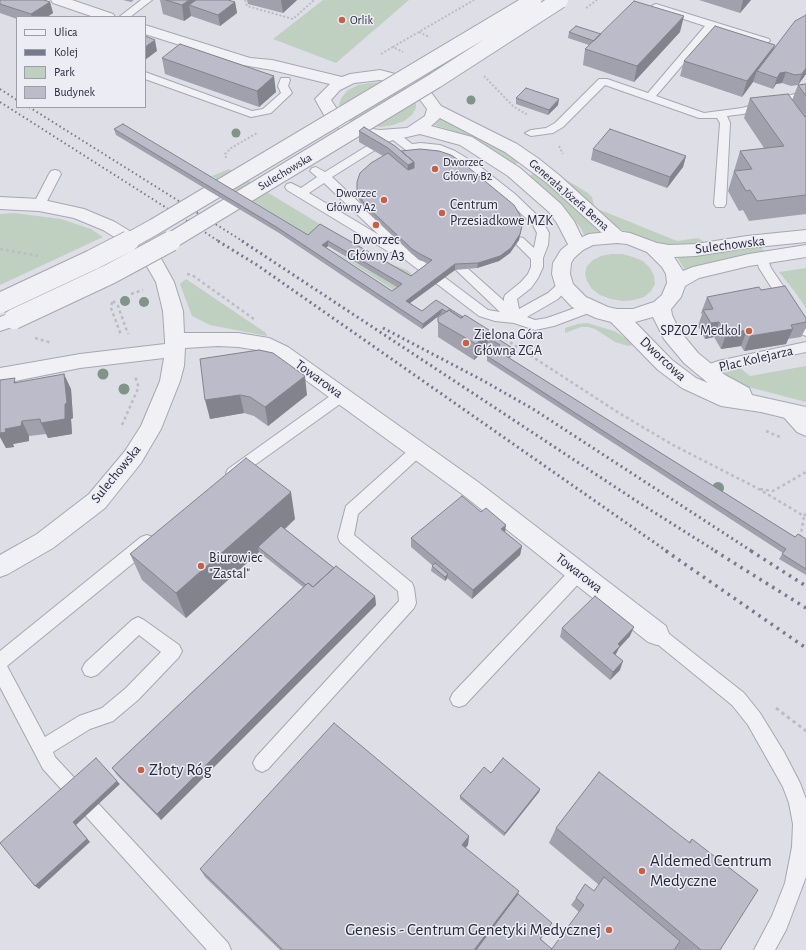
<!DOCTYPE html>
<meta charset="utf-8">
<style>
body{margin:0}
#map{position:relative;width:806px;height:950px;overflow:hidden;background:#dddee6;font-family:"Alegreya Sans",sans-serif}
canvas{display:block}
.legend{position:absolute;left:16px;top:16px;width:130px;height:92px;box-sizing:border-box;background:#ecedf4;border:1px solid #9e9eaa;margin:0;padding:5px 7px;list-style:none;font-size:12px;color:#28283c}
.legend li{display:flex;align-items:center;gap:8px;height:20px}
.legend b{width:20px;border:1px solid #9e9eaa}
</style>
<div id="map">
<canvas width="806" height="950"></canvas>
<ul class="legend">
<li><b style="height:5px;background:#f0f0f5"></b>Ulica</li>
<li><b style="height:5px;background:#78788f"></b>Kolej</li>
<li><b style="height:11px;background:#bfd0c0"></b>Park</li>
<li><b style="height:11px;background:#bbbbc9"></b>Budynek</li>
</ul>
</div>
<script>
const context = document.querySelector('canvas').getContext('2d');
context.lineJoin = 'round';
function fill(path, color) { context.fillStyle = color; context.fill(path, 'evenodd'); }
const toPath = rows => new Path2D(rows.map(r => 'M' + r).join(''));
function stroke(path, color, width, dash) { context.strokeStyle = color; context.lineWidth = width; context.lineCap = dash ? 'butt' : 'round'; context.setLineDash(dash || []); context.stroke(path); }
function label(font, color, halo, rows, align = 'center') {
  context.font = font + ' "Alegreya Sans",sans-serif'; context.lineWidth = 3; context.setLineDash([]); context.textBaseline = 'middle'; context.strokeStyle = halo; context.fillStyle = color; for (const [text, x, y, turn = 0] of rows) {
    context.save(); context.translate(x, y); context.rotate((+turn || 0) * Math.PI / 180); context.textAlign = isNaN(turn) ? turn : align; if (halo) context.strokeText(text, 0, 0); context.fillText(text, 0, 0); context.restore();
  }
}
fill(toPath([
 [323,0,409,0,336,63,273,39],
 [382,82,395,84,405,88,412,94,416,101,416,108,412,115,404,121,393,125,381,127,368,126,356,123,347,118,341,111,339,104,342,97,348,90,358,85,370,83],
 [441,118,504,151,521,162,513,165,473,140,453,131,434,125],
 [229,169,379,260,407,270,417,278,412,281,313,238,212,176],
 [535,173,571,202,600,232,585,236,580,227,561,205,529,176],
 [560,176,588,193,592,197,594,205,598,209,677,241,698,238,706,243,709,240,714,242,673,246,663,245,624,231,613,225],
 [14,213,61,219,91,229,103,237,0,285,0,214],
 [761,247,766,253,703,265,685,270,677,257,700,256],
 [333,251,408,292,403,296],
 [611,254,622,254,633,257,643,261,650,268,654,276,655,284,651,291,644,297,634,300,623,301,611,299,600,295,592,289,587,281,585,274,587,266,593,260,601,256],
 [806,268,806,308,795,292,779,272],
 [186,279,266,333,267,336,210,325,192,316,180,284],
 [587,323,614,331,629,340,634,345,628,346,615,342,595,329,588,327,581,327,565,333,565,328,578,324],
 [806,366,806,402,741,385,722,374,739,367,750,376]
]), '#bfd0c0');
const service = toPath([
 [141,0,152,0,130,17,119,17,141,0],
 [656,4,769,39,770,41,765,44,714,28,656,96,704,113,742,108,806,91,806,97,743,114,727,116,730,123,726,204,724,207,716,207,714,204,720,123,717,118,699,118,605,85,563,127,553,133,531,136,525,133,531,130,546,128,555,123,599,79,607,79,648,93,705,26,653,9,651,7,653,5,656,4],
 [145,72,252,111,263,109,281,93,278,86,281,78,289,78,290,80,288,86,292,93,271,113,251,117,145,79,145,72],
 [394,132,398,133,412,144,421,143,440,145,455,151,478,165,515,194,542,220,549,233,548,245,543,258,543,267,538,278,531,288,517,299,519,309,548,293,559,283,564,282,569,283,570,286,558,299,527,317,535,320,547,318,589,303,594,305,596,308,594,311,554,326,535,330,514,323,495,321,479,316,407,261,397,252,389,252,287,190,285,187,287,184,291,183,301,188,317,177,310,171,312,168,316,167,325,172,367,146,375,146,377,148,375,150,332,177,415,255,488,310,500,312,456,270,458,267,462,266,466,267,504,301,504,298,505,295,521,282,528,274,531,267,531,259,513,241,515,238,519,237,523,238,534,248,537,233,533,225,507,200,470,171,447,155,438,151,421,149,410,151,406,150,393,140,383,144,377,141,379,139,394,132],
 [324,183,379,235,309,193,324,183],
 [55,170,59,171,61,174,45,205,43,208,35,208,33,205,49,174,51,171,55,170],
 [762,254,766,255,771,268,806,320,806,336,801,334,759,268,756,258,758,255,762,254],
 [806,342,806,352,721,370,707,376,702,375,700,371,702,367,718,361,806,342],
 [342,390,347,391,349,395,347,399,238,477,233,479,228,477,226,473,228,469,337,391,342,390],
 [786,405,791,406,806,423,806,436,797,432,781,414,779,410,781,406,786,405],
 [418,444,423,446,425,450,423,454,358,514,354,535,412,583,414,588,416,603,414,608,268,769,262,772,256,769,253,763,256,757,399,601,398,591,340,542,338,537,346,506,413,446,418,444],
 [147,535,153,537,155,542,153,547,7,666,45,737,79,716,102,708,126,688,161,652,139,635,97,675,91,677,85,675,82,669,85,663,132,620,138,617,144,620,179,645,182,651,179,657,138,700,113,721,90,729,53,752,55,757,228,943,231,950,207,950,43,769,0,687,0,651,141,537,147,535],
 [578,566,584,568,586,573,584,578,465,705,459,707,453,705,450,699,453,693,572,568,578,566],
 [657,626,663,629,744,693,760,713,784,752,800,783,806,799,806,877,786,930,775,950,754,950,772,916,785,883,792,847,793,824,789,803,783,787,748,725,732,705,651,639,649,634,651,629,657,626]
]);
const minor = toPath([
 [51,0,72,0,113,14,115,17,94,17,53,3,51,0],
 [145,25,250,58,272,60,342,77,350,74,380,70,403,76,417,82,430,91,441,106,517,144,539,159,559,175,623,233,626,237,623,241,617,243,611,241,547,183,505,152,440,118,431,126,472,137,520,168,561,204,574,221,586,246,583,250,577,252,571,250,557,223,549,212,508,176,460,145,420,134,394,140,380,140,354,135,340,129,324,115,315,99,330,84,272,70,243,65,145,34,145,25],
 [380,80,393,83,407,88,418,97,427,109,425,116,407,128,380,130,364,128,352,123,337,109,331,100,340,90,354,83,380,80],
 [0,197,39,199,84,209,115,222,141,238,159,255,174,282,183,311,184,333,238,333,269,338,288,347,478,482,666,626,669,634,666,642,657,645,648,642,462,494,274,357,264,351,238,347,218,346,185,348,184,366,180,381,161,429,141,463,105,508,53,548,8,574,0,577,0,555,37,534,89,494,125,451,141,426,160,381,164,358,80,368,0,384,0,368,80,354,165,344,165,341,163,311,156,282,145,263,129,246,103,230,74,218,39,211,0,209,0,197]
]);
const tertiary = toPath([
 [806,230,806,242,747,248,696,256,674,257,683,271,693,267,749,254,806,245,806,257,749,266,699,278,685,286,681,297,671,309,672,315,679,330,698,353,725,375,749,388,752,395,806,407,806,423,761,412,721,406,682,388,658,370,611,322,596,318,572,307,557,291,552,274,553,263,561,250,571,242,589,234,617,231,630,233,657,243,669,245,696,244,747,236,806,230],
 [617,243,627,244,647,252,662,267,666,274,667,283,662,295,654,302,633,309,617,309,608,307,586,297,573,284,570,274,571,263,574,258,583,250,593,245,617,243],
 [653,317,664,339,684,363,708,383,696,378,672,360,635,322,653,317],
 [14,312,21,314,24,319,21,324,0,331,0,317,14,312]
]);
stroke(service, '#a7a7b3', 2);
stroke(minor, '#a7a7b3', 2);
stroke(tertiary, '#a7a7b3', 2);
stroke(toPath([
 [245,0,247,6,293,19,314,0],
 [586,8,597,0],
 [419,32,429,37],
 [393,47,474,0],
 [381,54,393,47,403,52],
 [484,76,514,107,528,115],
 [559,146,563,154],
 [226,158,225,154,231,148,257,133]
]), '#bcbcc5', 2, [2, 2]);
stroke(toPath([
 [0,249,39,256],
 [187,274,192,275,254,319],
 [131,294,143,290],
 [113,301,118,306,128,334],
 [112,302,111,308,121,335],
 [35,338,52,343],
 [505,339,619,413,673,445,757,488,804,516,806,513],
 [523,350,538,346],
 [122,425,137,391,138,385,135,376],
 [766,431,780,437],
 [760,489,773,491,806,472],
 [799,537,801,534,804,516]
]), '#bcbcc5', 2.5, [3, 3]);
stroke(toPath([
 [776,708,806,731]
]), '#bcbcc5', 3, [3.5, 3.5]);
fill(service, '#f0f0f5');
fill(minor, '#f0f0f5');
fill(tertiary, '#f0f0f5');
stroke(toPath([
 [0,89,17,100],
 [0,102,220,242],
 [29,107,244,242]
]), '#78788f', 2, [1.5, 3]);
stroke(toPath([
 [218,241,257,265,668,552],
 [242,241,641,504,717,552],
 [383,328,482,380,533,409,753,552]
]), '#78788f', 3, [2, 3.5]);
stroke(toPath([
 [666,551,806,648],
 [715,551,806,608],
 [751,551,806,586]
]), '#78788f', 3.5, [2.5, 5]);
const tertiaryBridgeFar1 = toPath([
 [127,242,154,227,533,1],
 [169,242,436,80,560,0]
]);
const tertiaryBridge = toPath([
 [0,303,92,260,129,241],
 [14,319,110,274,171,241]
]);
stroke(tertiaryBridgeFar1, '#a7a7b3', 18, []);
stroke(tertiaryBridge, '#a7a7b3', 22, []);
stroke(tertiaryBridgeFar1, '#f0f0f5', 16);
stroke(tertiaryBridge, '#f0f0f5', 20);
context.fillStyle = '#819488';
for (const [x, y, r] of [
 [471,100,4.5],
 [236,133,4.5],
 [125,301,5],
 [144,302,5],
 [103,374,5.5],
 [124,389,5.5],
 [718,488,6]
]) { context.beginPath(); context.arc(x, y, r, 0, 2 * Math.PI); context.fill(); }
fill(toPath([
 [0,0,50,2,53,13,47,17,17,17,17,19,0,13],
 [123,0,134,0,131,2],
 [160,0,228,0,235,2,237,13,220,26,191,16,184,21,163,14],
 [247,0,297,0,283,13,248,4],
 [699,0,751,0,740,13],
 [806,15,806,74,798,85,806,84,806,214,749,221,743,210,739,211,728,191,740,151,764,148,744,118,750,98,792,100,798,85,791,86,782,83,776,84,773,89,753,82,742,97,680,76,684,61,773,50],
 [569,32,601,34,680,32,634,82,583,65,585,49,589,45,568,38],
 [162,58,276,92,259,107,165,74],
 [516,98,558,105,548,115,516,104],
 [114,129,308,235,320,224,411,276,428,263,419,260,412,254,365,210,358,198,357,182,383,156,359,142,359,131,401,151,522,226,519,240,510,253,499,261,477,268,455,270,410,303,422,311,436,300,463,317,489,330,489,333,514,349,513,355,509,358,795,537,806,539,806,575,779,559,783,553,487,361,487,356,496,348,488,343,486,349,474,360,438,337,438,317,442,315,441,314,422,329,279,233,116,135],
 [328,246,397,287,392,291,326,248],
 [593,149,686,156,683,167,667,188,591,160],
 [761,290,806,318,806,328,801,337,788,339,786,344,744,351,741,346,721,349,714,337,705,339,698,326,702,314,701,313,707,297],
 [200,359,307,395,268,426,254,416,244,413,210,419],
 [0,380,71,389,73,418,71,419,72,434,48,438,46,434,29,436,29,441,13,444,14,447,6,448,0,437],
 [481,512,522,546,520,555,472,599,447,578,445,581,431,571,432,566,432,565,411,547,411,538],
 [295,519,285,529,334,568,375,596,376,605,161,820,117,775,112,768,303,587,259,552,186,618,142,580,130,554],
 [562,628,630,636,619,648,615,655,620,670,610,680,560,637],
 [491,773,540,789,539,792,504,836,460,799,460,796],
 [556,828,689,842,692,839,720,950,675,950,579,912,571,905,576,898,594,891,599,885,549,843],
 [469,836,468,845,465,848,518,894,549,927,541,939,551,950,280,950,205,877,200,869]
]), '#a1a1ad');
fill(toPath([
 [189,0,205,0,189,5,191,16,184,21,182,5],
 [281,0,297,0,283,13],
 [743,0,751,0,740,13],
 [50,2,53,13,47,17,32,17,31,14],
 [235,2,237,13,220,26,218,15],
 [684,16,680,32,634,82,637,66],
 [155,40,157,51,145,60,145,47],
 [775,45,770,60,757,71,753,82,742,97,747,81],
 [806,68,806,74,798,85,802,74],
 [786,72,782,83,776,84,773,89,777,78,780,73],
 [274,76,276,92,259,107,257,91],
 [559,99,558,105,548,115,549,110],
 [686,156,683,167,667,188,670,177],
 [414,162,414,173,407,176,408,165],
 [522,226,519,240,510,253,499,261,477,268,478,263],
 [328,241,328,246,322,251,322,245],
 [455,264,455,270,406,306,406,301],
 [442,309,441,314,422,329,423,324],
 [719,322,714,337,705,339,711,323],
 [793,329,786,344,744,351,750,336],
 [489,330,487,346,486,347,486,349,474,360,476,344,486,333],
 [747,330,741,346,721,349,726,334],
 [514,349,513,355,505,361,506,356],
 [64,374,71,389,73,418,71,419,72,434,48,438,41,423],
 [305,376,307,395,268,426,265,407],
 [240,395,244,413,210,419,205,400],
 [22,421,29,436,29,441,13,444,14,447,6,448,0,437,0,433,5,429],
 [291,492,295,519,262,550,258,547,259,552,186,618,176,593],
 [506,525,505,534,501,529],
 [522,546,520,555,472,599,473,590],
 [448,574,447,579,445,581,445,577],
 [375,596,376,605,161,820,157,814],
 [634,627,630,636,619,648,616,654,609,661,613,653,618,644],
 [623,661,620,670,610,680,613,672],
 [117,781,120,784,76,825,90,842,39,889,35,886,73,822],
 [540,789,539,792,504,836,505,833],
 [469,836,468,845,461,854,462,845],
 [519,891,516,899,477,950,474,950]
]), '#83838d');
const building = toPath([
 [0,0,44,0,50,2,31,14,0,4,0,0],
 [166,0,189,0,182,5,166,0],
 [196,0,228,0,235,2,218,15,189,5,196,0],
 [634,1,684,16,637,66,585,49,634,1],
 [806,15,806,68,802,74,795,75,786,72,780,73,777,78,757,71,795,21,806,15],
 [576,26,601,34,594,41,569,32,576,26],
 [715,26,775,45,747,81,684,61,715,26],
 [145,36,155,40,145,47,145,36],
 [180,44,274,76,257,91,162,58,180,44],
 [806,84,806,96,798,85,806,84],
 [526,88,559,99,549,110,516,98,526,88],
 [788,94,805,117,806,116,806,195,757,201,750,190,746,191,734,171,752,169,740,151,784,146,750,98,788,94],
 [123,124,308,235,320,224,411,276,432,260,420,254,412,249,365,205,357,192,357,182,360,173,371,163,388,153,408,170,414,168,414,162,401,151,420,149,439,151,451,155,463,163,514,205,521,217,522,226,520,234,511,248,500,256,478,263,455,264,406,301,422,311,436,300,463,317,461,318,449,310,447,312,442,309,423,324,278,228,114,129,123,124],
 [328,241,402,284,392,291,322,245,328,241],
 [364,127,395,146,414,162,408,165,388,148,359,131,364,127],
 [610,129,686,156,670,177,593,149,610,129],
 [785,286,806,318,806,322,791,325,793,329,750,336,747,330,726,334,719,322,711,323,703,310,713,309,707,297,759,287,761,290,785,286],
 [449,310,461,318,465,315,489,330,486,333,487,334,476,344,438,322,438,317,449,310],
 [489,333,514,349,506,356,795,537,798,534,806,539,806,569,782,554,786,549,487,356,500,345,488,338,489,333],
 [259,350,273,353,305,376,265,407,250,397,240,395,205,400,200,359,259,350],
 [64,374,67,403,65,404,65,419,41,423,40,419,22,421,21,426,5,429,6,432,0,433,0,380,15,378,14,383,64,374],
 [246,458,291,492,176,593,130,554,246,458],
 [462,496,481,512,486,508,506,525,501,529,522,546,473,590,411,538,462,496],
 [281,526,334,568,313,587,308,583,306,585,258,547,281,526],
 [435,563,448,574,445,577,432,566,435,563],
 [336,566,375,596,157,814,112,768,308,583,313,587,336,566],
 [595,596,634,627,618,644,620,646,613,653,623,661,613,672,562,628,595,596],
 [334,723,469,836,462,845,519,891,474,950,283,950,200,869,334,723],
 [96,758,117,781,73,822,87,839,35,886,0,843,96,758],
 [503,758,540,789,505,833,460,796,484,767,491,773,503,758],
 [599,772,690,843,692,839,758,890,720,950,701,950,556,828,599,772],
 [604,877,680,941,674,950,551,950,584,905,576,898,585,884,594,891,604,877],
 [518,894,552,923,540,939,552,949,551,950,476,950,518,894]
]);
fill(building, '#bbbbc9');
stroke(building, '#83838d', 1);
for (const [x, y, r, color] of [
 [342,20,4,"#c66147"],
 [435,169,4,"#c66147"],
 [384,200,4,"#c66147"],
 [442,213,4,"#c66147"],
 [376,225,4,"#c66147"],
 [749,331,4,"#c66147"],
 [466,343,4,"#c66147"],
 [201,566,4,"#c66147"],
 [141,770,4,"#c66147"],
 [642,871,4,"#c66147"],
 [609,930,4,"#c66147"]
]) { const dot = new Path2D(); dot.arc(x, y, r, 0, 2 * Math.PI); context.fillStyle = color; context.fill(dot); stroke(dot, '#ecedf4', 1.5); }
label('12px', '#28283c', '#ecedf4', [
 ["Orlik",350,20],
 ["Dworzec",443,162],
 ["Główny B2",443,176],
 ["Dworzec",376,193,"right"],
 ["Główny A2",376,207,"right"]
], 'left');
label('12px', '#28283c', '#ecedf4', [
 ["Sulechowska",285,172,-31],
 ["Generała Józefa Bema",569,195,41]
]);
label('14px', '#28283c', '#ecedf4', [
 ["Centrum",450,205],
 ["Przesiadkowe MZK",450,221],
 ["Dworzec",376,240,"center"],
 ["Główny A3",376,256,"center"],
 ["SPZOZ Medkol",741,331,"right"],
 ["Zielona Góra",474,335],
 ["Główna ZGA",474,351],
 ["Biurowiec",209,558],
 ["\"Zastal\"",209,574]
], 'left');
label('14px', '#28283c', '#ecedf4', [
 ["Sulechowska",730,245,-7],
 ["Dworcowa",663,359,43],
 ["Plac Kolejarza",756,359,-13],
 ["Towarowa",319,379,36],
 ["Sulechowska",116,474,-51],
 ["Towarowa",579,573,38]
]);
label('17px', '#28283c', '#ecedf4', [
 ["Złoty Róg",149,770],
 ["Aldemed Centrum",650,861],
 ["Medyczne",650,881],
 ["Genesis - Centrum Genetyki Medycznej",601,930,"right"]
], 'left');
</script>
